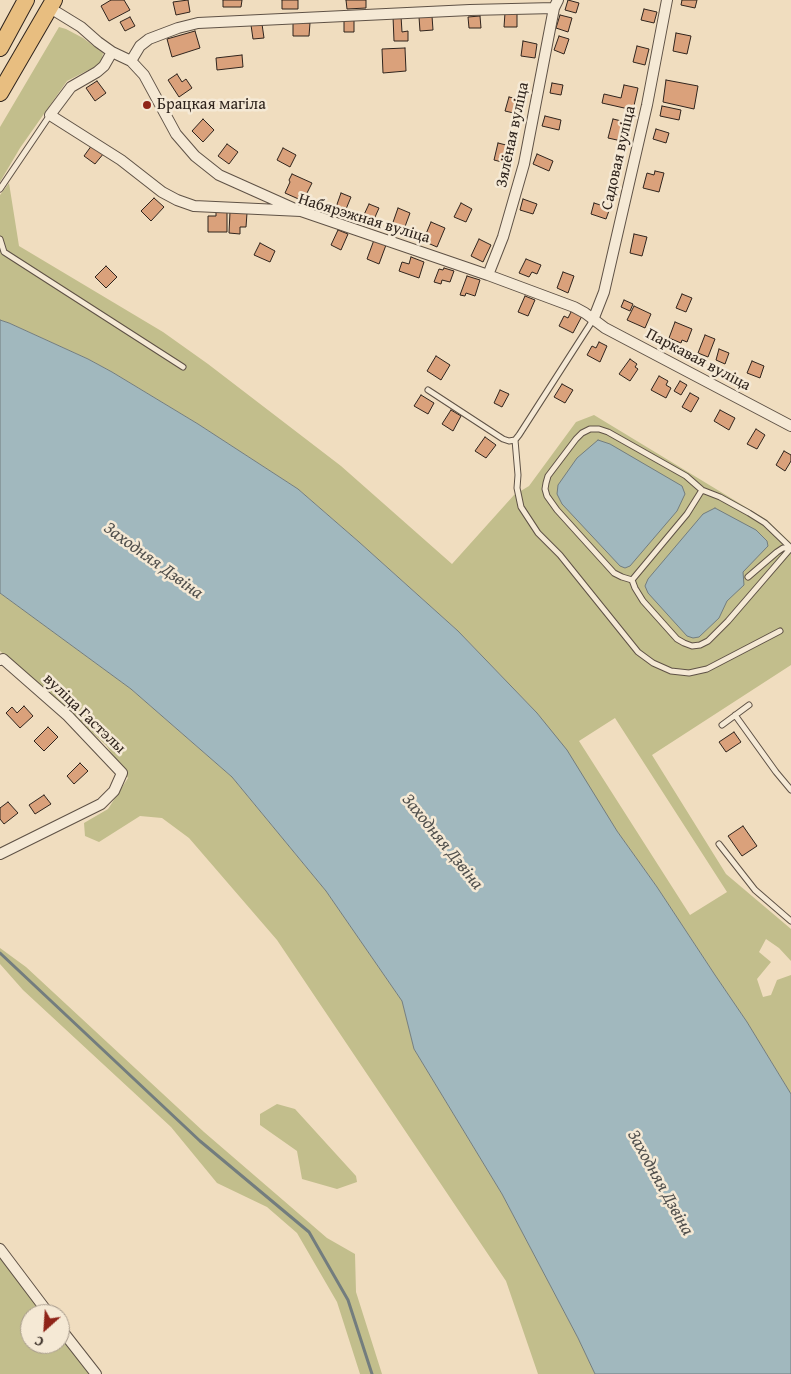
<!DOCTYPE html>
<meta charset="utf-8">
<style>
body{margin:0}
#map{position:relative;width:791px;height:1374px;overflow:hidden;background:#f0ddbf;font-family:"Gentium Book Plus",serif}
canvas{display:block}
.north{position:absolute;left:20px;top:1304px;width:50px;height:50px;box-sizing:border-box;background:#f5e9d5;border:1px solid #a69a8b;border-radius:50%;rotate:206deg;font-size:14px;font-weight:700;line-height:20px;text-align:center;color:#2f241d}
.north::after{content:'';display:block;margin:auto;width:18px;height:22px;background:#8f2418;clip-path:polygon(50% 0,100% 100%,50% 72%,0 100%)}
</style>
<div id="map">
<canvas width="791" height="1374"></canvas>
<div class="north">С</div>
</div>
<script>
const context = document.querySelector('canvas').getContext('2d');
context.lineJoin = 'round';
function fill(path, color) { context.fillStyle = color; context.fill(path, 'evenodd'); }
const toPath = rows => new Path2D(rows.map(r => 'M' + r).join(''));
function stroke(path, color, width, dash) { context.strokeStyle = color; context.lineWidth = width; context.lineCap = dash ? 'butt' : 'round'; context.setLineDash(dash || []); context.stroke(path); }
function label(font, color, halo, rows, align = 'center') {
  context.font = font + ' "Gentium Book Plus",serif'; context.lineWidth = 5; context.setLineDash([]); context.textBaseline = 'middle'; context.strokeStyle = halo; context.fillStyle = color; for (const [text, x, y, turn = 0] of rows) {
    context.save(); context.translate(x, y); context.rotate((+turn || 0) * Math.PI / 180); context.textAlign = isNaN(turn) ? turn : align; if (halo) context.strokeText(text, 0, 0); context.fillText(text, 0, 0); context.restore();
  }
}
fill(toPath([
 [59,27,66,29,83,38,103,53,102,59,98,65,67,81,20,148,0,182,0,127],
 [9,183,19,246,163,332,208,364,341,466,452,564,514,495,529,486,576,422,594,415,767,520,791,543,791,665,652,755,726,874,791,929,791,961,779,948,766,939,759,952,771,962,757,979,763,997,771,995,777,980,791,975,791,1094,747,1022,715,975,657,887,617,831,537,713,458,631,359,542,298,489,198,424,112,372,88,359,9,323,0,320,0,195],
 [615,718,727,892,690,915,579,741],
 [0,593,131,689,232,777,326,891,402,1001,414,1049,502,1194,578,1338,595,1374,538,1374,506,1281,277,940,189,838,162,818,140,816,99,842,85,836,84,823,108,809,128,778,106,745,0,651],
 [0,948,26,967,204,1132,327,1238,355,1254,356,1292,382,1374,360,1374,337,1302,297,1233,267,1207,217,1183,171,1127,23,990,0,964],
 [277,1104,295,1109,356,1176,357,1182,337,1189,302,1179,297,1151,260,1125,260,1114],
 [0,1242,55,1314,30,1314,30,1344,60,1344,60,1321,101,1374,0,1374]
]), '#c2be8c');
const water = toPath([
 [0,320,9,323,88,359,112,372,198,424,298,489,359,542,458,631,537,713,567,750,617,831,657,887,715,975,747,1022,791,1094,791,1374,595,1374,578,1338,502,1194,414,1049,402,1001,326,891,232,777,131,689,0,593,0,320],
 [598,440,610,444,682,486,685,494,677,511,630,566,625,568,620,566,562,504,557,494,558,485,577,458,598,440],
 [715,508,756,530,767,541,768,546,743,572,744,585,727,601,719,618,699,637,693,638,687,636,648,593,645,586,648,579,703,514,715,508]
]);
fill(water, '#a1b8be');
stroke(water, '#737d7e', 1);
stroke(toPath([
 [0,953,200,1141,309,1232,348,1300,372,1374]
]), '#737d7e', 3);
const building = toPath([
 [111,0,124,0,130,10,109,21,101,6,111,0],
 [188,0,190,12,176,15,173,2,188,0],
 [223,0,242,0,241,7,223,7,223,0],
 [282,0,298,0,298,9,282,9,282,0],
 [346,0,366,0,366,8,347,9,346,0],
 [568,0,579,3,576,13,565,10,568,0],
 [682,0,697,0,695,8,681,5,682,0],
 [644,9,657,12,654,23,641,20,644,9],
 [505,13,517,13,517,27,504,27,505,13],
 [560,15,572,18,568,32,556,28,560,15],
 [393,16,401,16,402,32,408,31,408,41,394,41,393,16],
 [432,16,433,30,420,31,419,17,432,16],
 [480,16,481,28,469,28,468,17,480,16],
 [130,17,135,26,125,31,120,22,130,17],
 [344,18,354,18,354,32,344,32,344,18],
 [293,22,310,23,309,36,293,36,293,22],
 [262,24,264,38,253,39,251,25,262,24],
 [195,31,200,48,172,57,167,39,195,31],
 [676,33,691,36,687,54,673,51,676,33],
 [559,36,569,39,564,54,554,50,559,36],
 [523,41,537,44,535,58,521,56,523,41],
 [637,46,649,49,645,65,633,62,637,46],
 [405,48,406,71,383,73,382,49,405,48],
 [242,55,243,67,217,70,216,58,242,55],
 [177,74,182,82,186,79,192,88,179,97,168,80,177,74],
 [666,80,698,86,694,109,663,102,666,80],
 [97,81,106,93,95,101,86,88,97,81],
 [552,83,563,85,561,95,550,93,552,83],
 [624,85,638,88,633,110,602,103,604,94,621,98,624,85],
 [509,97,522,100,518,114,505,111,509,97],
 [662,106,681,110,679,120,660,116,662,106],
 [545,116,561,120,559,130,542,126,545,116],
 [203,119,214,130,203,142,192,131,203,119],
 [613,119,630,123,626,142,608,138,613,119],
 [656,129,669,133,666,143,653,139,656,129],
 [498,143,510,146,506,163,494,160,498,143],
 [227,144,238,152,229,164,218,156,227,144],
 [92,145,104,153,95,164,84,156,92,145],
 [283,148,296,155,290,167,277,160,283,148],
 [537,154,553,161,549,171,533,164,537,154],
 [655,171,664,173,659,192,643,188,647,173,654,175,655,171],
 [292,174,312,183,303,201,285,193,290,182,289,180,292,174],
 [341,193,351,197,344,214,335,210,341,193],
 [154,198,164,207,151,221,141,211,154,198],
 [523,199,537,204,533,214,520,210,523,199],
 [461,203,472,209,466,222,454,217,461,203],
 [594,203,610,208,606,219,591,214,594,203],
 [369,204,379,208,372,224,362,219,369,204],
 [398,208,410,213,403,232,391,228,398,208],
 [216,212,227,212,227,232,208,232,208,216,216,216,216,212],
 [230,212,247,213,246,227,240,227,240,234,229,233,230,212],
 [431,222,445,228,437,247,423,241,431,222],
 [338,230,348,234,341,250,331,245,338,230],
 [634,234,647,237,642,256,630,253,634,234],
 [479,239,491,245,483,262,471,256,479,239],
 [374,240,386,245,379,264,367,259,374,240],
 [260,243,275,251,270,262,254,255,260,243],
 [411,257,424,262,419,278,399,271,402,262,409,264,411,257],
 [526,259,541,265,537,274,532,272,529,277,519,273,526,259],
 [106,266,117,277,106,288,95,277,106,266],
 [444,268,454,271,450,282,442,280,441,284,434,282,439,269,443,270,444,268],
 [563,272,574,276,568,293,557,288,563,272],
 [467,276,480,280,475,296,466,293,465,296,460,295,467,276],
 [682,294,692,298,686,312,676,308,682,294],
 [525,296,535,300,528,316,518,312,525,296],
 [624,300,633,304,630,311,621,307,624,300],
 [634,306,651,314,645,328,627,320,634,306],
 [572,310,582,316,573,333,559,326,564,316,568,318,572,310],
 [675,322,692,329,687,342,682,340,681,343,669,338,675,322],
 [705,335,715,339,708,357,698,353,705,335],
 [599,342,607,346,600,362,587,355,592,346,596,348,599,342],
 [719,349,729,353,725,364,716,360,719,349],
 [436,356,450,365,441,380,427,371,436,356],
 [630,359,637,364,635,367,638,369,630,381,619,374,630,359],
 [752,361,764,366,760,378,747,373,752,361],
 [659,376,668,381,666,385,671,388,666,398,651,390,659,376],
 [680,381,687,385,681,395,674,391,680,381],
 [562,384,573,390,565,403,554,397,562,384],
 [500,390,509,394,502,407,494,403,500,390],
 [690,393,699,398,691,412,682,407,690,393],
 [421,395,434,403,428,414,414,406,421,395],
 [451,410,461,416,453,431,442,424,451,410],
 [720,410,735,418,729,430,714,421,720,410],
 [756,429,765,435,757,449,747,444,756,429],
 [485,437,496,445,486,458,475,451,485,437],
 [784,451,791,455,791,461,785,471,776,465,784,451],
 [24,706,33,716,20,728,6,713,12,707,17,713,24,706],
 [48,727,58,737,44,751,34,741,48,727],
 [734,732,741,742,726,752,719,742,734,732],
 [80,763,88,771,74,784,67,776,80,763],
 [44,795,51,804,35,814,29,805,44,795],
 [8,802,18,813,4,824,0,819,0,808,8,802],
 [743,826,757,846,742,856,728,836,743,826]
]);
fill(building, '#daa17b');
stroke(building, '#2f241d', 1);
const lane = toPath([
 [0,189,50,115],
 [0,239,4,252,183,367],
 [428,390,503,439,509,441,515,440,519,435,593,320],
 [515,440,518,475,517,488,521,507,538,533,560,555,638,652,653,663,671,671,689,673,707,669,780,631],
 [791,548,728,621,708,641,700,645,692,646,684,643,677,639,643,601,635,588,632,580,622,577,614,573,557,510,547,496,545,489,546,483,548,476,576,439,582,433,590,429,599,429,608,432,686,476,702,490,720,497,749,513,765,523,791,548],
 [748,577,777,552,783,548,791,548],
 [632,580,687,514,702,490],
 [735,715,776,772,791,790],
 [722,725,749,705],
 [719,844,755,890,791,921]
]);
const street = toPath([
 [50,8,81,27,98,42,112,52,131,61,144,75,176,134,195,156,219,175,295,209],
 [112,52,104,66,97,72,71,87,50,115,121,160,162,192,177,200,194,206,301,211,488,275,574,307,585,313,605,328,791,426],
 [131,61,140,46,149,39,178,28,198,23,470,10,554,8],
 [488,275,503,237,524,164,554,8,558,0],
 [593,320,604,292,647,105,667,0],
 [0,660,3,659,68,716,122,773,114,791,101,804,0,854],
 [0,1249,49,1314],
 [60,1328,96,1374]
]);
const primary = toPath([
 [0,48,26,0],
 [0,93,54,0]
]);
stroke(lane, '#5f5246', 7);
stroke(street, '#5f5246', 12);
stroke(primary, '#2f241d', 18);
stroke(lane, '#f5e9d5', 5);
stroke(street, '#f5e9d5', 10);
stroke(primary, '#e8be80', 16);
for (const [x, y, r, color] of [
 [147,105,5,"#8f2418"]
]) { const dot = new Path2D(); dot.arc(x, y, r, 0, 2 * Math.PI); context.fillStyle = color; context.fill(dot); stroke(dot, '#f5e9d5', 2); }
label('16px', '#2f241d', '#f5e9d5', [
 ["Брацкая магіла",157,105]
], 'left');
label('16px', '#2f241d', '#f5e9d5', [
 ["Зялёная вуліца",513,135,-78],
 ["Садовая вуліца",619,158,-77],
 ["Набярэжная вуліца",364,219,17],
 ["Паркавая вуліца",698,360,28],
 ["вуліца Гастэлы",84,714,44]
]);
label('italic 18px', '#51504d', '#f5e9d5', [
 ["Заходняя Дзвіна",153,561,36],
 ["Заходняя Дзвіна",442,842,51],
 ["Заходняя Дзвіна",660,1183,61]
]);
</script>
